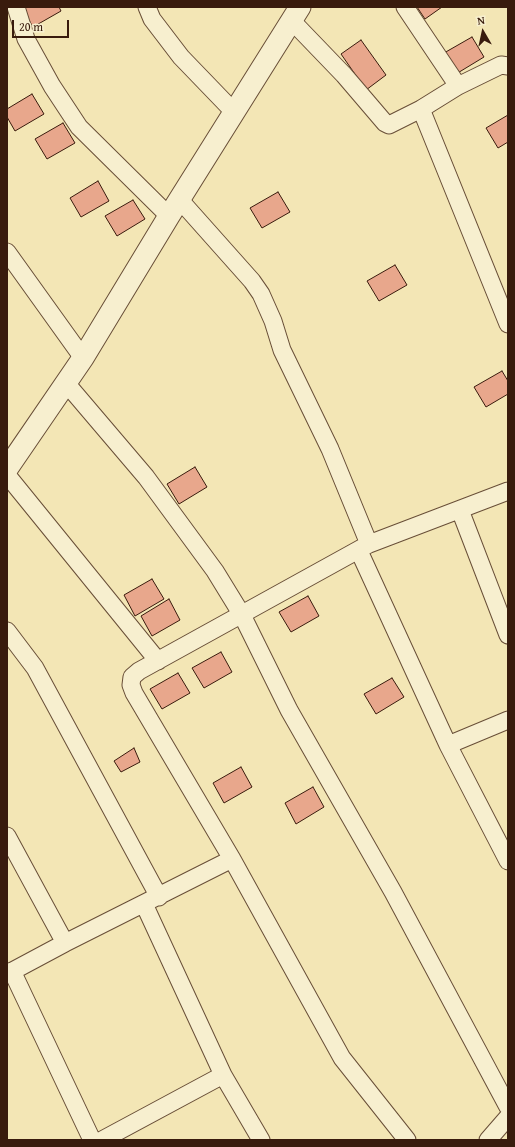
<!DOCTYPE html>
<style>
body{margin:0}
#map{position:relative;width:515px;height:1147px;overflow:hidden;background:#f3e6b5;font-family:"Gentium Book Plus",serif}
canvas{display:block}
.frame{position:absolute;inset:0;border:8px solid #391b0d;pointer-events:none}
.north{position:absolute;left:463px;top:12px;width:40px;height:40px;-webkit-text-stroke:3px #f7efcf;paint-order:stroke;rotate:351deg;font-size:11px;font-weight:700;line-height:16px;text-align:center;color:#391b0d}
.north::after{content:'';display:block;margin:auto;width:14px;height:18px;background:#391b0d;clip-path:polygon(50% 0,100% 100%,50% 72%,0 100%)}
.scale{position:absolute;left:12px;top:20px;width:57px;height:18px;box-sizing:border-box;border:2px solid #391b0d;border-top:0;padding-left:5px;font-size:12px;line-height:14px;white-space:nowrap;color:#391b0d;-webkit-text-stroke:3px #f7efcf;paint-order:stroke}
</style>
<div id="map">
<canvas width="515" height="1147"></canvas>
<div class="frame"></div>
<div class="north">N</div>
<div class="scale">20 m</div>
</div>
<script>
const context = document.querySelector('canvas').getContext('2d');
context.lineJoin = 'round';
function fill(path, color) { context.fillStyle = color; context.fill(path, 'evenodd'); }
const toPath = rows => new Path2D(rows.map(r => 'M' + r).join(''));
function stroke(path, color, width, dash) { context.strokeStyle = color; context.lineWidth = width; context.lineCap = dash ? 'butt' : 'round'; context.setLineDash(dash || []); context.stroke(path); }
const building = toPath([
 [21,7,59,7,61,11,33,27,21,7],
 [417,7,442,7,425,19,417,7],
 [472,37,484,57,456,74,444,53,472,37],
 [361,40,386,75,366,90,341,54,361,40],
 [32,94,44,114,15,131,7,117,7,109,32,94],
 [508,115,508,142,498,148,486,128,508,115],
 [63,123,75,143,47,159,35,139,63,123],
 [98,181,109,201,81,217,70,198,98,181],
 [278,192,290,212,262,228,250,208,278,192],
 [133,200,145,219,117,236,105,216,133,200],
 [395,265,407,285,379,301,367,281,395,265],
 [502,371,508,381,508,394,486,407,474,387,502,371],
 [195,467,207,487,179,504,167,484,195,467],
 [152,579,164,599,135,616,124,595,152,579],
 [308,596,319,616,291,632,279,612,308,596],
 [169,599,180,620,152,636,141,616,169,599],
 [221,652,232,672,204,688,192,668,221,652],
 [178,673,190,693,162,709,150,689,178,673],
 [392,678,404,697,376,714,364,694,392,678],
 [134,748,140,762,121,772,114,761,134,748],
 [241,767,252,787,224,803,213,783,241,767],
 [313,787,324,807,296,824,285,803,313,787]
]);
fill(building, '#e8a78c');
stroke(building, '#391b0d', 1);
const minor = toPath([
 [16,7,26,39,52,86,79,127,169,216],
 [147,7,152,19,181,57,234,112],
 [405,7,458,86],
 [292,21,344,75,385,123,389,125,421,109,458,86,501,65,508,66],
 [421,109,508,324],
 [179,199,252,281,261,294,273,321,282,350,330,449,369,544],
 [7,252,83,358],
 [66,383,146,477,215,571,242,615,289,710,393,892,508,1107],
 [7,475,158,661],
 [460,510,508,635],
 [359,551,448,745,508,861],
 [7,631,35,668,159,897],
 [448,745,508,720],
 [7,836,65,943],
 [144,904,223,1075,261,1140],
 [12,971,92,1140],
 [7,974,65,943,232,859],
 [102,1140,223,1075],
 [407,1140,342,1058,232,859,134,693,131,685,132,677,139,671,369,544,508,491],
 [488,1140,508,1117]
]);
const tertiary = toPath([
 [7,469,83,358,169,216,300,7]
]);
stroke(minor, '#684e37', 19);
stroke(tertiary, '#684e37', 23);
stroke(minor, '#f7efcf', 17);
stroke(tertiary, '#f7efcf', 21);
</script>
